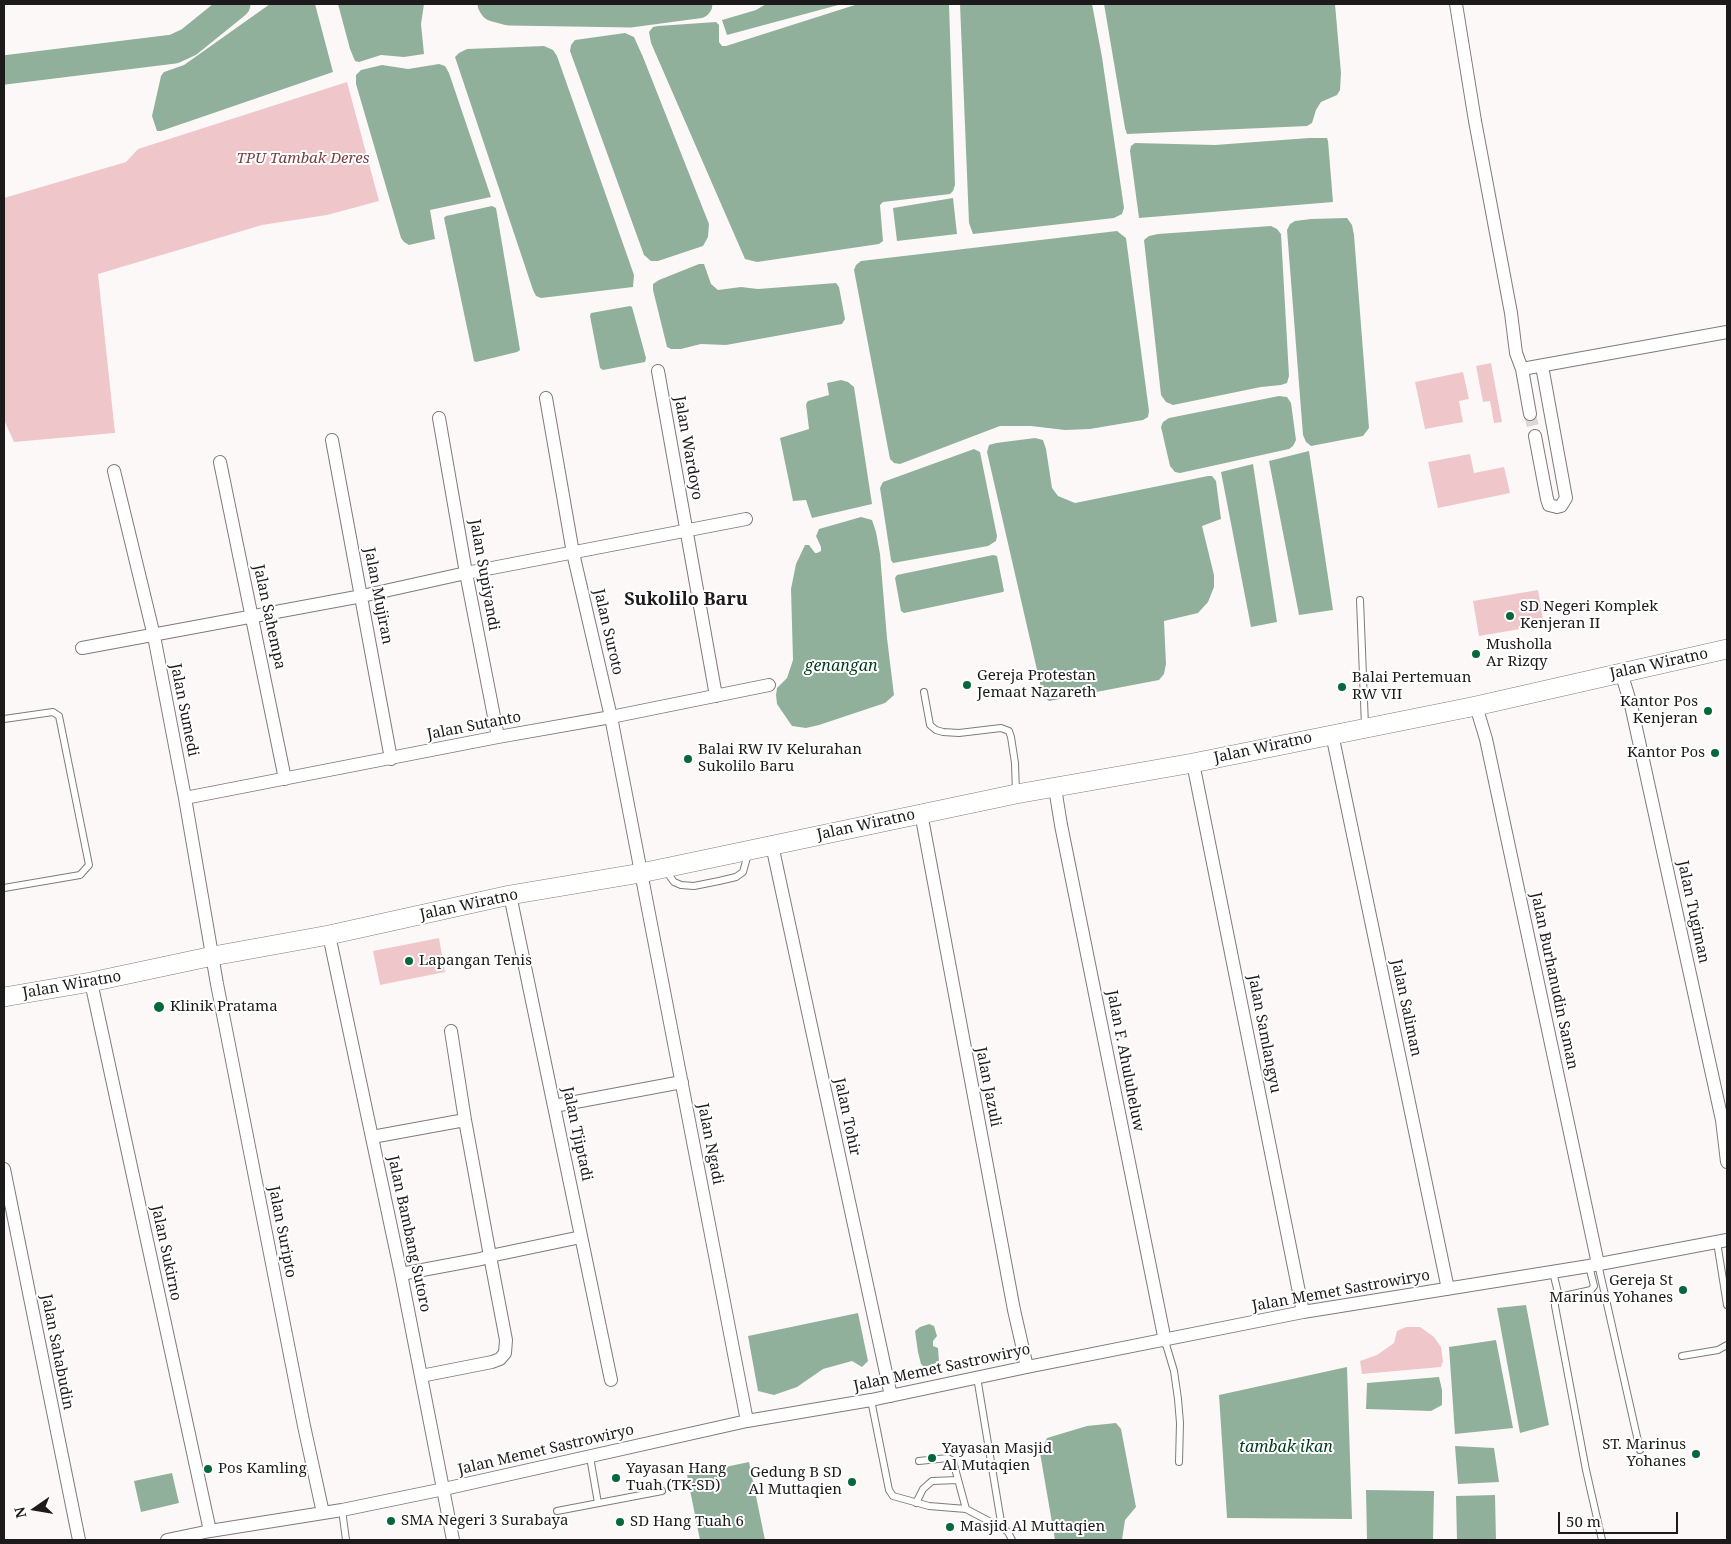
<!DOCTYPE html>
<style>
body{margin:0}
#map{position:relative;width:1731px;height:1544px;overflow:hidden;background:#fdf8f8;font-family:"Noto Serif",serif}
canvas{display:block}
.frame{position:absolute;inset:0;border:5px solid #1c1a1a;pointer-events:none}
.north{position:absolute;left:10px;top:1484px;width:50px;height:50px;-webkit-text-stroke:4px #fff;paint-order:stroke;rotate:257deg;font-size:14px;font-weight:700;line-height:20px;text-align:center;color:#1c1a1a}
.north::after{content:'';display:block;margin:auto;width:18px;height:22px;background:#1c1a1a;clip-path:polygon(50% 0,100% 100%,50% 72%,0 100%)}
.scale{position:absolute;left:1558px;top:1512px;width:120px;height:22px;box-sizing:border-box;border:2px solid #1c1a1a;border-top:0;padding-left:6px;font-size:15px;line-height:18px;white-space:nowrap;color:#1c1a1a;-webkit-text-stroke:4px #fff;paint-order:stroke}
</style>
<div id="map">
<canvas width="1731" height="1544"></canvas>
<div class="frame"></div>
<div class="north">N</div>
<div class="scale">50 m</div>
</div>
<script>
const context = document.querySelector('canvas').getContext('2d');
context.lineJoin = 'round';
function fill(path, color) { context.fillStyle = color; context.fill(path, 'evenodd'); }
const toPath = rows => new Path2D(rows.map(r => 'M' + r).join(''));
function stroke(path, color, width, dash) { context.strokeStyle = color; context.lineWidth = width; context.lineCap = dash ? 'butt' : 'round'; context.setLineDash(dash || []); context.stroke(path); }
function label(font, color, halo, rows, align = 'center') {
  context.font = font + ' "Noto Serif",serif'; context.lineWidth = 4; context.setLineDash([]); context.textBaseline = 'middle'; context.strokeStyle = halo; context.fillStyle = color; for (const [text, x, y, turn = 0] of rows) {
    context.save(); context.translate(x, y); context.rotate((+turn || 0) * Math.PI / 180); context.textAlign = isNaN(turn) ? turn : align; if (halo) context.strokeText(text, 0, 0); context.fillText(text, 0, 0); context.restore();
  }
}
fill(toPath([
 [347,82,379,201,327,215,262,225,98,274,115,433,14,442,4,420,4,198,126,162,138,149],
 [1491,363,1502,422,1494,423,1490,401,1483,402,1476,366],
 [1463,372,1469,399,1459,401,1463,422,1425,429,1415,382],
 [1470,454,1474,473,1504,467,1510,493,1438,508,1428,462],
 [1538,590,1544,625,1479,636,1473,601],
 [439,938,445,972,380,985,373,951],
 [1406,1327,1420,1327,1434,1337,1441,1347,1443,1361,1441,1367,1362,1374,1360,1361,1377,1355,1394,1343,1397,1331]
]), '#efc7ca');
fill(toPath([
 [270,4,315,4,333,72,161,131,157,131,152,116,161,76,164,72,184,65],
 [338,4,424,4,421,24,424,54,404,57,381,55,359,62,355,61,350,49],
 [766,4,842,4,727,35,722,20,756,10],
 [858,4,949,4,955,185,953,191,950,194,883,202,880,205,883,241,879,244,757,262,745,259,651,43,649,32,653,27,658,26,716,22,719,25,719,42,722,46,726,46],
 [960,4,1092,4,1102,57,1124,208,1122,214,1114,218,973,234,969,223],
 [1104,4,1335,4,1341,73,1340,90,1337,95,1321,102,1316,110,1312,123,1307,126,1127,134,1125,128],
 [625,33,634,37,643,57,709,224,708,237,703,246,658,261,651,261,644,255,570,51,571,45,575,40],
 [544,46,553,50,557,56,634,275,633,287,541,298,536,296,533,290,455,57,459,53,467,49],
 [439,64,445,66,449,73,491,197,430,210,435,239,409,245,404,242,401,238,356,84,356,75,361,70,382,65,408,69],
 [1309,138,1327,138,1328,141,1333,202,1139,218,1130,151,1131,146,1135,143,1215,145],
 [953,198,957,234,897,241,893,208],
 [492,206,496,208,520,350,517,352,476,362,474,361,444,218,446,216],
 [1347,218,1352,225,1354,235,1369,428,1363,436,1311,446,1306,442,1303,435,1287,230,1290,224,1295,221,1311,219],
 [1271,226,1277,229,1281,234,1289,376,1287,383,1281,385,1261,387,1173,405,1166,402,1161,395,1144,240,1149,236,1158,234],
 [1117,231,1126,238,1149,411,1148,417,1143,420,1090,429,1065,430,1031,426,1000,426,900,464,894,463,890,459,854,270,856,265,861,261],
 [699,264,704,264,711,284,718,290,741,287,758,289,836,283,839,287,845,319,842,324,726,345,701,344,681,349,671,349,667,347,653,290,653,284,659,280],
 [630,306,632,307,646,358,645,362,603,370,600,368,590,316,591,313],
 [841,380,848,382,854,387,872,504,812,518,806,500,793,501,780,438,809,429,806,404,808,401,829,395,827,383],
 [1279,396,1287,397,1291,403,1296,440,1293,446,1289,449,1180,473,1175,472,1170,466,1161,427,1163,422,1169,418],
 [1035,438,1043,440,1046,449,1052,488,1058,496,1075,503,1208,476,1212,476,1216,481,1221,519,1202,526,1214,575,1214,587,1208,602,1198,613,1164,621,1166,664,1164,674,1159,680,1049,701,1043,696,987,452,989,445,996,443],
 [974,449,980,452,997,536,996,541,988,546,893,563,891,560,880,488,883,482],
 [1309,451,1333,610,1299,615,1269,461],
 [1253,464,1277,622,1251,627,1221,472],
 [861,517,872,520,876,532,880,554,887,638,894,695,885,703,819,725,806,728,792,726,777,704,776,695,777,688,787,678,793,660,791,589,796,564,805,545,809,545,815,553,817,553,821,551,821,547,816,536,819,529],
 [993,555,997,556,1004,591,1003,592,904,613,901,611,895,578,897,575],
 [1526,1305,1549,1425,1520,1433,1497,1308],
 [858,1313,868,1361,862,1367,852,1361,823,1369,797,1387,774,1395,758,1391,748,1336],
 [929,1324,934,1326,937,1336,933,1341,933,1346,938,1348,939,1362,924,1367,921,1364,918,1352,915,1331,920,1327],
 [1496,1340,1513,1428,1455,1434,1449,1347],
 [1347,1367,1352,1519,1227,1518,1219,1395],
 [1439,1377,1442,1390,1442,1405,1431,1411,1366,1409,1367,1383],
 [1116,1423,1121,1429,1136,1507,1125,1520,1122,1540,1055,1540,1040,1453,1047,1438,1087,1426],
 [1455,1446,1494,1448,1499,1482,1458,1484],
 [749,1462,765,1540,700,1540,687,1475],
 [172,1473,179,1503,141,1512,134,1481],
 [1366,1490,1434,1491,1433,1540,1367,1540],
 [1495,1495,1496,1540,1457,1540,1456,1496]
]), '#91b09b');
stroke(toPath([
 [492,4,494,7,509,11,631,13,698,4],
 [4,70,174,49,189,42,236,4]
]), '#91b09b', 29);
stroke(toPath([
 [1530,414,1535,436]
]), '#dbd7d7', 12, [12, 6]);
const service = toPath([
 [1360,600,1365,726],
 [924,692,930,725,936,730,943,732,959,733,1001,728,1009,731,1011,737,1015,763,1016,793],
 [4,719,53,712,59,716,89,865,80,875,4,888],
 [666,871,674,882,681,885,694,886,719,881,736,877,743,872,748,854],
 [1717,1242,1727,1305],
 [1598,1264,1640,1450],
 [1589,1266,1594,1286,1591,1290,1559,1297,1555,1303,1555,1306,1586,1470,1602,1540],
 [1553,1272,1559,1297],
 [1165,1341,1174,1371,1178,1399,1180,1423,1179,1462],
 [1682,1356,1718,1350,1727,1345],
 [977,1377,1002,1528],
 [871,1400,889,1490,893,1496,929,1506,966,1509,1002,1528,1008,1532,1012,1540],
 [590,1457,598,1503],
 [919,1461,948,1458,953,1461,966,1509],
 [916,1503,923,1489,932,1481,958,1480],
 [342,1510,346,1540],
 [557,1511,662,1491]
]);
const minor = toPath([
 [1456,4,1475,121,1511,313,1516,353,1522,369,1727,332],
 [1522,369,1530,414],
 [658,371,716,696],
 [546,398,573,553,611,717,747,1421],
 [439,418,466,573,498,737],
 [1535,436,1547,499,1549,505,1557,507,1561,506,1566,498,1542,366],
 [332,440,391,759],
 [220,462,285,779],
 [114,471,154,636,185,798,217,984,304,1426,323,1513],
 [82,648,362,596,466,573,746,519],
 [1621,672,1631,705,1722,1120,1727,1162],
 [1476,706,1486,739,1598,1264],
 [1332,734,1448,1289],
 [1193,763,1303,1312],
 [1055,788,1061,825,1165,1341],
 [185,798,498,737,611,717,769,685],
 [921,813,1014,1310,1027,1367],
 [772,845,891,1396],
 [510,895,611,1380],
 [329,935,401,1274,453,1540],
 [91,982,210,1531],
 [554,1106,682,1082],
 [372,1137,465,1120],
 [4,1169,79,1540],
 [401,1274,481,1259,490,1256,465,1120,451,1031],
 [421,1376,492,1362,500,1359,505,1353,506,1340,490,1256,581,1237],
 [167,1540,210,1531,342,1510,444,1489,747,1421,871,1400,1027,1367,1303,1312,1589,1266,1727,1240]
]);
const secondary = toPath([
 [4,997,91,982,213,956,329,935,510,895,641,873,1016,794,1193,763,1476,706,1727,649]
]);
stroke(service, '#807b7b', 8);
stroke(minor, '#807b7b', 14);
stroke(secondary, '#807b7b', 20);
stroke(service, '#fff', 6);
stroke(minor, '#fff', 12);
stroke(secondary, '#fff', 19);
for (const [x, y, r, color] of [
 [1510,616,5,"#06673a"],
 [1476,654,5,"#06673a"],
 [967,685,5,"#06673a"],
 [1342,687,5,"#06673a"],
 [1708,711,5,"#06673a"],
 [1715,753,5,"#06673a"],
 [688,759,5,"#06673a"],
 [409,961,5,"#06673a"],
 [159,1007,6,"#06673a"],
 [1683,1290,5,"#06673a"],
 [1696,1454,5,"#06673a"],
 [932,1458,5,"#06673a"],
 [208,1469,5,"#06673a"],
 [616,1478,5,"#06673a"],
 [852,1482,5,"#06673a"],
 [391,1521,5,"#06673a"],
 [620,1522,5,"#06673a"],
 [950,1527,5,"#06673a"]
]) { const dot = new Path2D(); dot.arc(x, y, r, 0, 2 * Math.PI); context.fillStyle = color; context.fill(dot); stroke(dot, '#fff', 2); }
label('italic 15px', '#764047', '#fff', [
 ["TPU Tambak Deres",303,159]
]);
label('15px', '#1c1a1a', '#fff', [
 ["Jalan Wardoyo",688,448,80],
 ["Jalan Supiyandi",484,575,80],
 ["Jalan Mujiran",378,596,79],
 ["Jalan Sahempa",269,617,78],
 ["Jalan Suroto",608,632,77],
 ["Jalan Wiratno",1659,664,-12],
 ["Jalan Sumedi",184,710,79],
 ["Jalan Sutanto",474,726,-11],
 ["Jalan Wiratno",1263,748,-12],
 ["Jalan Wiratno",866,825,-12],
 ["Jalan Wiratno",469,905,-12],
 ["Jalan Tugiman",1693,912,78],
 ["Jalan Burhanudin Saman",1554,981,78],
 ["Jalan Wiratno",72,985,-10],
 ["Jalan Saliman",1406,1008,78],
 ["Jalan Samlangyu",1264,1034,79],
 ["Jalan F. Ahuluheluw",1125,1061,79],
 ["Jalan Jazuli",988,1087,79],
 ["Jalan Tohir",847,1117,78],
 ["Jalan Tjiptadi",577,1134,78],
 ["Jalan Ngadi",710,1144,79],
 ["Jalan Suripto",282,1232,79],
 ["Jalan Bambang Sutoro",409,1234,78],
 ["Jalan Sukirno",166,1253,78],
 ["Jalan Memet Sastrowiryo",1341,1291,-10],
 ["Jalan Sahabudin",57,1352,79],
 ["Jalan Memet Sastrowiryo",942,1368,-12],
 ["Jalan Memet Sastrowiryo",546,1450,-13]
]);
label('15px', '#1c1a1a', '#fff', [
 ["SD Negeri Komplek",1520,607],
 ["Kenjeran II",1520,624],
 ["Musholla",1486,645],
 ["Ar Rizqy",1486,662],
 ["Gereja Protestan",977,676],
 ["Jemaat Nazareth",977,693],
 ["Balai Pertemuan",1352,678],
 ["RW VII",1352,695],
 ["Kantor Pos",1698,702,"right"],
 ["Kenjeran",1698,719,"right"],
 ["Balai RW IV Kelurahan",698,750],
 ["Sukolilo Baru",698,767],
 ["Kantor Pos",1705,753,"right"],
 ["Lapangan Tenis",419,961],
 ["Klinik Pratama",170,1007],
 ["Gereja St",1673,1281,"right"],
 ["Marinus Yohanes",1673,1298,"right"],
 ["ST. Marinus",1686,1445,"right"],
 ["Yohanes",1686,1462,"right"],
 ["Yayasan Masjid",942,1449],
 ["Al Mutaqien",942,1466],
 ["Pos Kamling",218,1469],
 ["Yayasan Hang",626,1469],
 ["Tuah (TK-SD)",626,1486],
 ["Gedung B SD",842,1473,"right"],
 ["Al Muttaqien",842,1490,"right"],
 ["SMA Negeri 3 Surabaya",401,1521],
 ["SD Hang Tuah 6",630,1522],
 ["Masjid Al Muttaqien",960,1527]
], 'left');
label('italic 16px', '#003a1e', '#fff', [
 ["genangan",841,666],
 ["tambak ikan",1286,1447]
]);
label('bold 18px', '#1c1a1a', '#fff', [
 ["Sukolilo Baru",686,600]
]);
</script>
